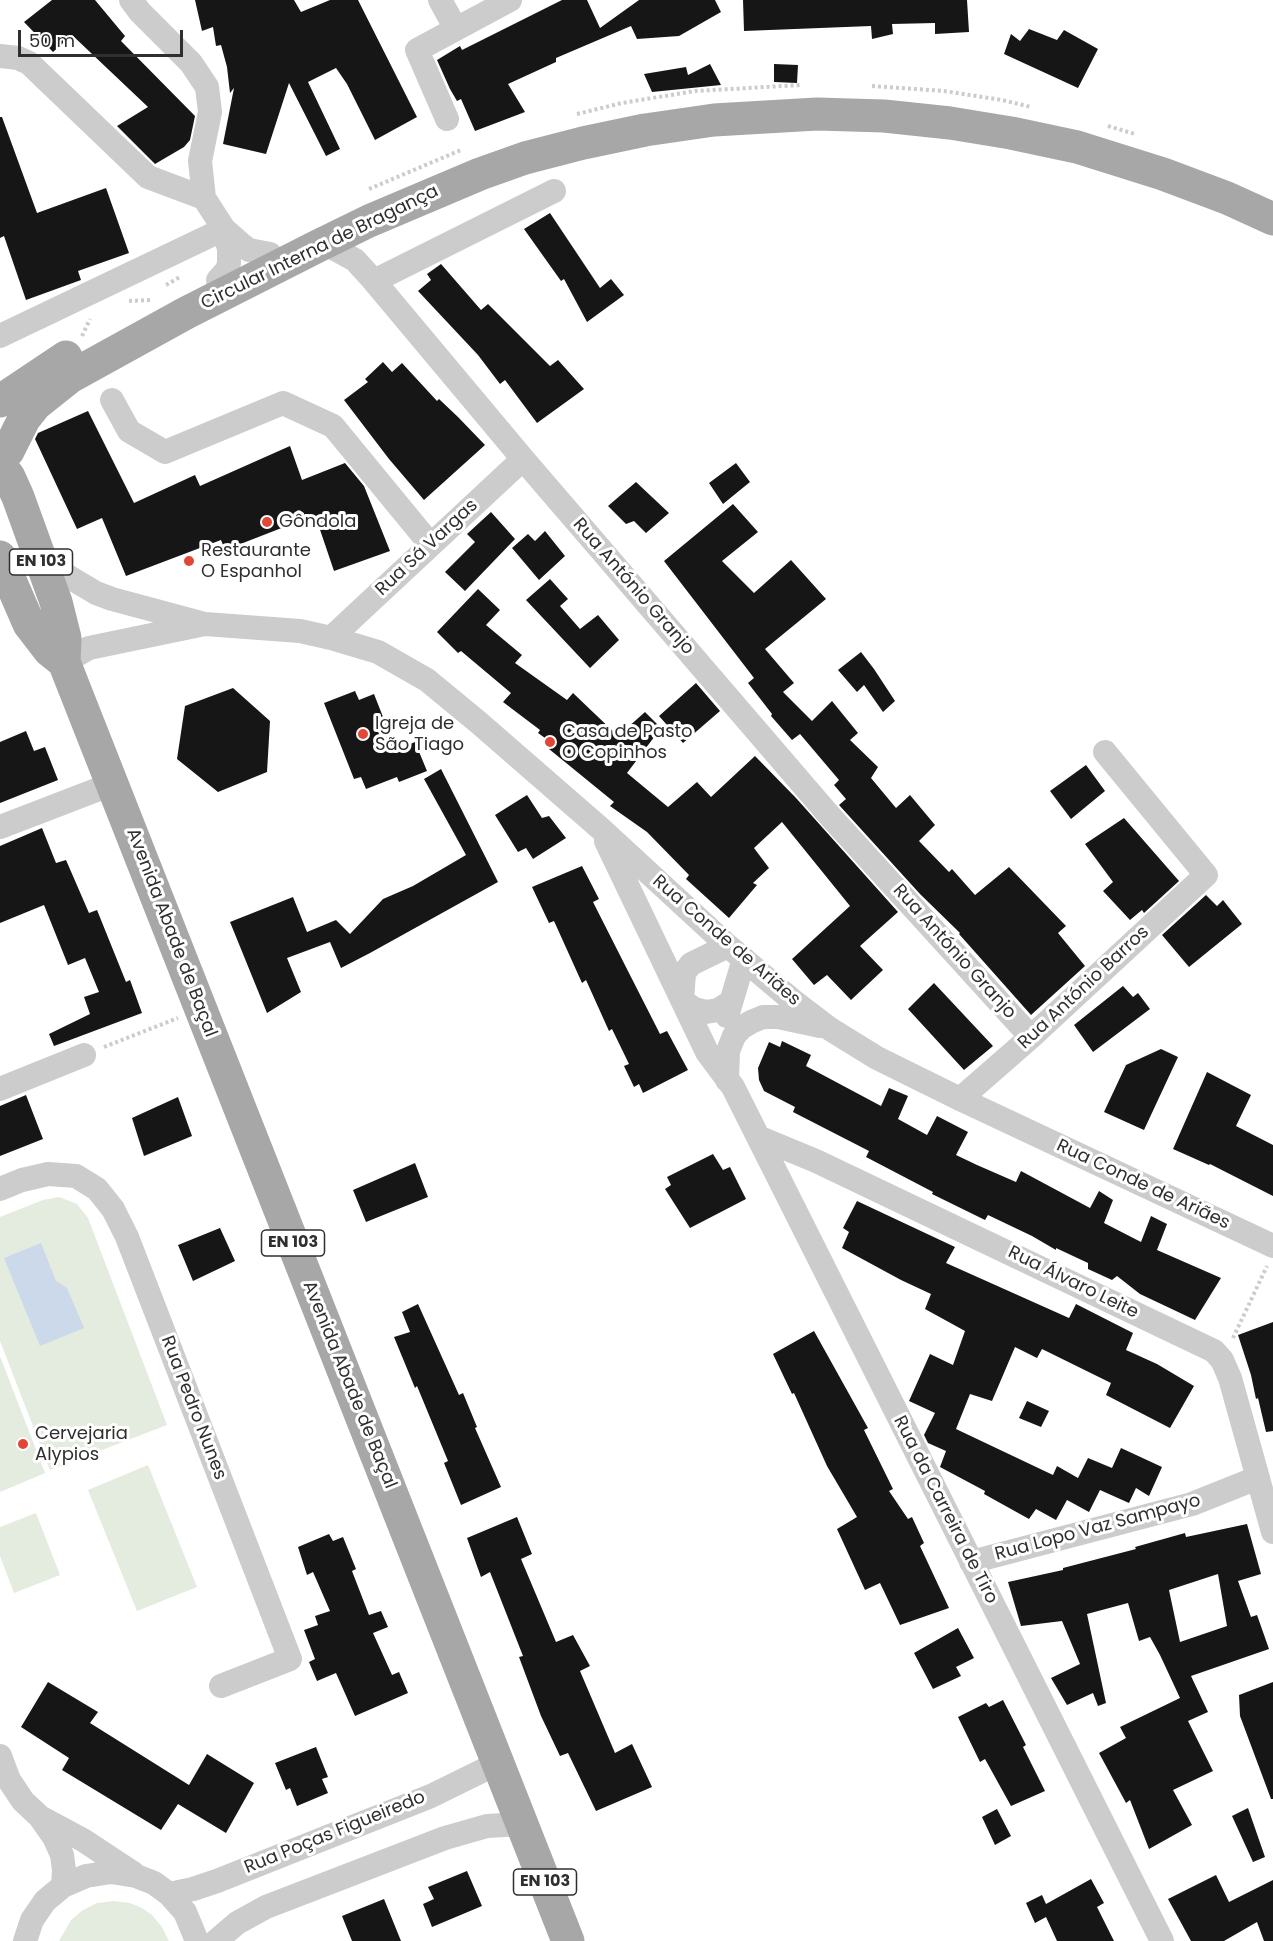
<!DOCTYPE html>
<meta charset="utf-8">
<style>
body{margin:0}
#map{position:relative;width:1273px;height:1941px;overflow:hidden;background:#fff;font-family:Poppins,sans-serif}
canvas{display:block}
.scale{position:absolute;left:18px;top:30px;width:165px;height:27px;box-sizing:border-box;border:3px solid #2f2f2f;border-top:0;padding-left:8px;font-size:18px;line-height:21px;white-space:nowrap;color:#2f2f2f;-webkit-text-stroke:4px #fff;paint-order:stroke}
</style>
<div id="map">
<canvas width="1273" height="1941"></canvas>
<div class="scale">50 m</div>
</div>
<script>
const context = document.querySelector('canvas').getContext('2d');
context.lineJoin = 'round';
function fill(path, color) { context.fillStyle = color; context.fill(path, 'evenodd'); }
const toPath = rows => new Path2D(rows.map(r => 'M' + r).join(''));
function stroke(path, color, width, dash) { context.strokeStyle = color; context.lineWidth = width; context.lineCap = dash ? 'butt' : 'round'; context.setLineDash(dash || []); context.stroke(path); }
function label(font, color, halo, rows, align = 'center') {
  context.font = font + ' Poppins,sans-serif'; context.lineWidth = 6; context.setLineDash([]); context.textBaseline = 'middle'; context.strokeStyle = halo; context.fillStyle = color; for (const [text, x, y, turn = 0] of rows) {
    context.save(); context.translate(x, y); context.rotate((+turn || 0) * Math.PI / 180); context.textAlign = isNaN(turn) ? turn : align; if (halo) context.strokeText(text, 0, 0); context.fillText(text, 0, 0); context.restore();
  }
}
fill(toPath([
 [59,1197,77,1204,88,1218,167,1425,50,1470,0,1341,0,1217,43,1200],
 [0,1356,45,1473,0,1492],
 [148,1465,197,1587,137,1611,88,1490],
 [36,1513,60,1575,14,1593,0,1556,0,1527],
 [114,1901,130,1903,142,1908,152,1915,162,1927,169,1941,59,1941,71,1920,83,1910,97,1903]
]), '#e3ecde');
fill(toPath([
 [41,1243,56,1281,67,1288,84,1328,40,1346,4,1258]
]), '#cbd9eb');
fill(toPath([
 [52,0,95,0,125,36,121,41,195,116,190,140,184,147,155,164,117,126,148,107,72,35,53,52,24,22],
 [195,0,294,0,301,12,330,0,358,0,417,117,375,140,347,84,336,68,308,82,340,149,326,156,289,83,266,154,223,144,234,88,230,93,227,67,221,45,216,46,213,27,202,31],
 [562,0,587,0,600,28,639,0,715,0,721,12,679,36,637,39,631,26,556,58,556,62,508,84,525,112,475,131,461,99,457,101,450,89,437,60,460,46,462,50],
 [743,0,967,0,969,32,935,34,935,23,892,24,893,34,872,39,871,26,744,31],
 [1029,29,1057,40,1064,30,1098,49,1078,88,1004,54,1011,34,1020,41],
 [710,64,721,85,652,92,644,74,686,67,688,75],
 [774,64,798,65,797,83,774,82],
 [0,117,2,117,37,213,106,188,129,253,78,271,81,280,26,300,4,236,0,238],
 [550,213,600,288,611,279,624,295,587,322,564,279,561,281,524,229],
 [441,264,481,310,488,304,550,366,558,360,584,389,537,423,505,380,500,384,478,355,418,291,431,280,427,274],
 [383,362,392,372,402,363,437,401,439,399,458,417,485,445,424,500,389,459,344,400,368,382,365,379],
 [88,411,134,503,195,475,200,486,290,446,302,480,345,463,364,486,390,551,334,571,315,515,225,550,221,540,126,576,102,518,77,529,35,439,38,433],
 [736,463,750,482,723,504,709,483],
 [636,482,669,513,646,533,634,521,626,524,608,506],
 [733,504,758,532,722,561,754,593,791,560,826,599,765,649,794,683,783,692,812,721,832,701,858,733,850,740,878,767,871,778,896,808,910,795,935,825,919,841,949,872,952,869,975,895,1009,867,1066,926,1058,933,1085,966,1031,1015,959,934,960,933,920,894,839,805,846,799,834,785,839,780,800,734,792,740,771,716,772,714,748,683,754,678,664,561],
 [491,512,515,539,465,591,445,572,475,542,467,534],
 [545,531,565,556,539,580,512,548,528,534,535,541],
 [550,579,568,599,560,606,580,629,598,615,619,640,590,668,526,600],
 [478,589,500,610,486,625,522,655,515,663,567,700,573,693,618,736,645,712,661,728,627,773,668,807,697,782,711,797,755,756,796,798,898,912,860,946,883,970,851,1000,827,975,814,985,792,959,850,906,782,822,754,848,769,868,753,883,757,885,729,918,686,879,689,875,647,832,610,806,614,802,549,749,552,743,538,733,540,730,503,702,511,693,461,651,458,653,437,632],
 [861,652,874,669,895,701,883,712,864,685,857,692,838,670],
 [696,683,720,711,683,743,659,716],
 [233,688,270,721,267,772,218,792,177,759,185,706],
 [355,691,359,700,374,694,396,750,415,742,427,771,399,782,397,777,366,789,361,777,354,779,324,703],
 [26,731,34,751,45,747,58,780,0,803,0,742],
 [1086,765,1105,791,1071,819,1050,791],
 [441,769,498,882,370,953,341,968,330,942,287,958,301,992,267,1013,230,922,293,897,307,932,336,920,350,934,383,899,413,886,466,855,424,779],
 [527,795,542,818,549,816,566,838,533,859,526,848,518,852,495,815],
 [1124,818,1179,881,1144,913,1142,910,1130,920,1103,891,1113,882,1085,844],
 [42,828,56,863,66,860,89,913,97,910,126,982,130,980,142,1013,54,1046,49,1034,90,1014,84,997,99,992,85,958,68,965,44,905,0,923,0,846],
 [582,866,599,899,593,902,631,977,660,1034,667,1031,688,1070,643,1093,639,1084,634,1087,624,1066,629,1064,612,1029,609,1031,586,980,582,983,554,921,549,923,532,887],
 [1206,895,1217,906,1223,900,1242,924,1189,967,1162,935],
 [934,983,993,1046,964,1070,908,1009],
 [1123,986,1133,997,1138,993,1150,1009,1093,1052,1074,1025],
 [782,1041,811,1055,806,1066,881,1106,889,1088,908,1096,898,1119,927,1135,937,1116,968,1132,956,1155,977,1165,1016,1182,1021,1171,1090,1208,1099,1191,1113,1200,1104,1223,1141,1242,1151,1216,1167,1224,1157,1250,1221,1278,1195,1320,1140,1294,1117,1276,1112,1280,1088,1269,1088,1263,1056,1248,1056,1250,1032,1236,988,1215,985,1220,932,1194,933,1192,866,1157,869,1151,793,1112,795,1107,764,1091,759,1080,758,1068,769,1042,780,1047],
 [1161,1049,1178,1057,1144,1130,1104,1112,1126,1065],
 [1207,1072,1251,1095,1236,1126,1273,1145,1273,1196,1210,1164,1209,1165,1173,1149],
 [26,1095,43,1139,0,1156,0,1106],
 [178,1097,192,1136,144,1156,132,1118],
 [713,1154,723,1170,730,1167,746,1199,690,1228,665,1189,671,1185,667,1177],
 [415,1163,428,1197,366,1222,353,1190],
 [857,1201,955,1247,946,1263,1069,1318,1076,1304,1133,1333,1126,1350,1157,1364,1194,1386,1170,1428,1106,1395,1111,1383,1042,1349,1037,1358,1015,1347,992,1401,970,1394,956,1429,1053,1475,1057,1466,1078,1478,1088,1458,1112,1468,1121,1448,1162,1467,1149,1496,1136,1488,1129,1503,1100,1490,1089,1512,1067,1500,1056,1520,1036,1509,1029,1519,984,1494,985,1491,940,1467,946,1451,928,1443,924,1435,935,1413,909,1401,930,1354,953,1365,965,1331,925,1309,931,1294,901,1280,842,1248,849,1232,843,1228],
 [220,1228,235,1261,193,1281,178,1245],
 [418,1304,459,1395,463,1393,477,1427,475,1428,501,1487,461,1505,444,1463,448,1461,417,1386,415,1388,394,1337,410,1332,402,1312],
 [1273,1322,1273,1431,1266,1432,1258,1398,1256,1399,1251,1375,1238,1335],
 [814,1331,868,1428,864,1430,893,1489,889,1491,908,1519,912,1517,924,1543,920,1546,949,1608,900,1625,880,1583,865,1590,837,1529,857,1517,827,1466,794,1393,792,1394,773,1354],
 [1027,1401,1049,1411,1041,1427,1019,1418],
 [517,1517,532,1554,521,1559,556,1642,573,1635,590,1666,580,1671,615,1753,632,1744,652,1787,596,1811,568,1753,560,1756,541,1716,519,1657,523,1656,490,1572,481,1577,467,1538],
 [1247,1524,1261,1574,1238,1581,1251,1617,1257,1615,1269,1649,1191,1676,1208,1712,1188,1721,1213,1771,1173,1790,1192,1825,1149,1849,1130,1800,1126,1803,1099,1753,1126,1738,1120,1727,1180,1698,1160,1655,1150,1637,1139,1641,1128,1603,1087,1614,1106,1703,1098,1706,1093,1693,1067,1705,1051,1678,1080,1664,1062,1621,1021,1626,1008,1582,1063,1570,1063,1568,1136,1549,1135,1547,1185,1533,1186,1537],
 [1218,1574,1227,1626,1180,1642,1169,1590],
 [329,1534,333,1541,343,1537,356,1569,352,1571,369,1615,381,1611,388,1627,373,1633,392,1675,399,1672,408,1693,355,1716,336,1673,317,1681,309,1662,315,1659,304,1630,318,1625,315,1616,330,1611,313,1572,307,1575,298,1547],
 [958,1628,974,1658,956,1667,961,1676,933,1689,914,1653],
 [48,1682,98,1712,90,1723,189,1785,207,1754,254,1783,226,1833,178,1804,161,1830,62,1770,69,1758,21,1727],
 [1273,1682,1273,1799,1271,1799,1240,1716,1239,1695],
 [1003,1700,1026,1745,1023,1747,1045,1791,1011,1806,985,1759,980,1762,958,1717,986,1703,989,1707],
 [316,1747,328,1777,322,1779,328,1793,297,1806,290,1788,286,1790,275,1763],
 [1248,1808,1265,1857,1253,1862,1232,1816],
 [997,1809,1011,1836,995,1845,982,1817],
 [467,1871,482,1906,432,1927,423,1904,434,1899,428,1887],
 [1216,1875,1229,1902,1273,1880,1273,1941,1264,1941,1257,1922,1224,1941,1191,1941,1168,1899],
 [1091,1879,1104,1903,1097,1907,1114,1941,1057,1941,1046,1917,1035,1923,1026,1903,1042,1895,1046,1904],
 [384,1899,401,1941,352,1941,342,1916]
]), '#161616');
stroke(toPath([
 [872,86,944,91,1002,100,1031,107],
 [577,114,622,103,695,91,801,85],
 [1108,126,1135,134],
 [369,189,461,150],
 [166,285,180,277],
 [129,301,152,300],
 [82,336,90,319],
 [104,1047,178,1018],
 [1233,1338,1267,1266]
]), '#ccc', 4, [3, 3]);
stroke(toPath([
 [131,0,140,12,191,63,207,87,210,112,200,161,204,198,224,229,241,244,249,250,270,254],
 [440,0,456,29],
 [0,56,18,58,29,63,148,177,204,198],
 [447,119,417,50,510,0],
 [554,191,374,281,523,459,829,815,1031,1037],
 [324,243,355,260,374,281],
 [218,280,227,270,229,263,229,249,224,229],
 [0,336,224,229],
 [112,400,129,431,165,452,283,403,333,426,430,544],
 [39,553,49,565,96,593,112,599,205,624,300,631,331,638,378,652,427,680,478,722,601,829,728,946,792,1000,830,1029,877,1058,960,1099,1273,1246],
 [331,638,523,459],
 [64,662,89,648,200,625],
 [0,827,112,784],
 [606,841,707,1052,733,1087,1162,1941],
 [728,946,691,964,684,973,682,1000,694,1009,706,1012,718,1010,731,1002],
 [727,1016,744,959],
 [727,1080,728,1051,734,1036,741,1028,751,1022,763,1017,778,1017,820,1026],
 [0,1089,84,1055],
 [960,1099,1031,1037,1206,875,1105,752],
 [758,1137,816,1161,1214,1351,1222,1360,1230,1378,1273,1532],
 [0,1189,22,1180,48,1174,76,1176,97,1189,113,1209,127,1237,290,1659,221,1686],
 [971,1562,1192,1504,1257,1478],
 [0,1756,9,1780,23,1801,40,1817,54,1837,62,1855,64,1870,63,1886],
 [42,1818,83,1840,133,1873],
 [169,1894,193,1889,217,1881,431,1796,498,1763],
 [25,1941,32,1920,45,1901,63,1886,86,1876,111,1872,136,1876,154,1883,169,1894,185,1912,197,1941],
 [216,1941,237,1923,266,1907,445,1838,487,1826,522,1824]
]), '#ccc', 24);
stroke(toPath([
 [0,401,66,357],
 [8,451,24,419,36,404,70,377,186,313,318,246,369,221,480,174,525,158,583,143,645,130,714,120,817,114,884,116,950,123,1011,133,1077,147,1163,174,1227,198,1273,219],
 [1,466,9,477,18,497,56,602,65,638,64,662,568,1941],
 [0,557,29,624,49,650,64,662]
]), '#a7a7a7', 33);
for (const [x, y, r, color] of [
 [267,522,6,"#e14737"],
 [189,561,6,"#e14737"],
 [363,734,6,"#e14737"],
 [550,742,6,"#e14737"],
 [23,1444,6,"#e14737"]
]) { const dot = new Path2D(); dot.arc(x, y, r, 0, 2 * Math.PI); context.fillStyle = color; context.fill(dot); stroke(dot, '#fff', 2); }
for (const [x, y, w] of [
 [41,562,63],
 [293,1243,63],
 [545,1882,63]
]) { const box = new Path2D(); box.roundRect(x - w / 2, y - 13, w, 26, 4.5); context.fillStyle = '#fff'; context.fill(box); stroke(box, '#2f2f2f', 1.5); }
label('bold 16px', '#2f2f2f', null, [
 ["EN 103",41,562],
 ["EN 103",293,1243],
 ["EN 103",545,1882]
]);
label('18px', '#2f2f2f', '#fff', [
 ["Circular Interna de Bragança",320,248,-26],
 ["Rua Sá Vargas",427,548,-43],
 ["Rua António Granjo",633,587,49],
 ["Avenida Abade de Baçal",171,933,69],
 ["Rua Conde de Ariães",726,941,41],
 ["Rua António Granjo",954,952,48],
 ["Rua António Barros",1084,988,-43],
 ["Rua Conde de Ariães",1143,1185,25],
 ["Rua Álvaro Leite",1073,1283,26],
 ["Avenida Abade de Baçal",349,1385,68],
 ["Rua Pedro Nunes",193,1408,69],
 ["Rua da Carreira de Tiro",945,1510,63],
 ["Rua Lopo Vaz Sampayo",1098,1528,-15],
 ["Rua Poças Figueiredo",335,1833,-22]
]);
label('18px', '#2f2f2f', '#fff', [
 ["Gôndola",279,522],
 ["Restaurante",201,551],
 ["O Espanhol",201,572],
 ["Igreja de",375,724],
 ["São Tiago",375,745],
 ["Casa de Pasto",562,732],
 ["O Copinhos",562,753],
 ["Cervejaria",35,1434],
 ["Alypios",35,1455]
], 'left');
</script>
